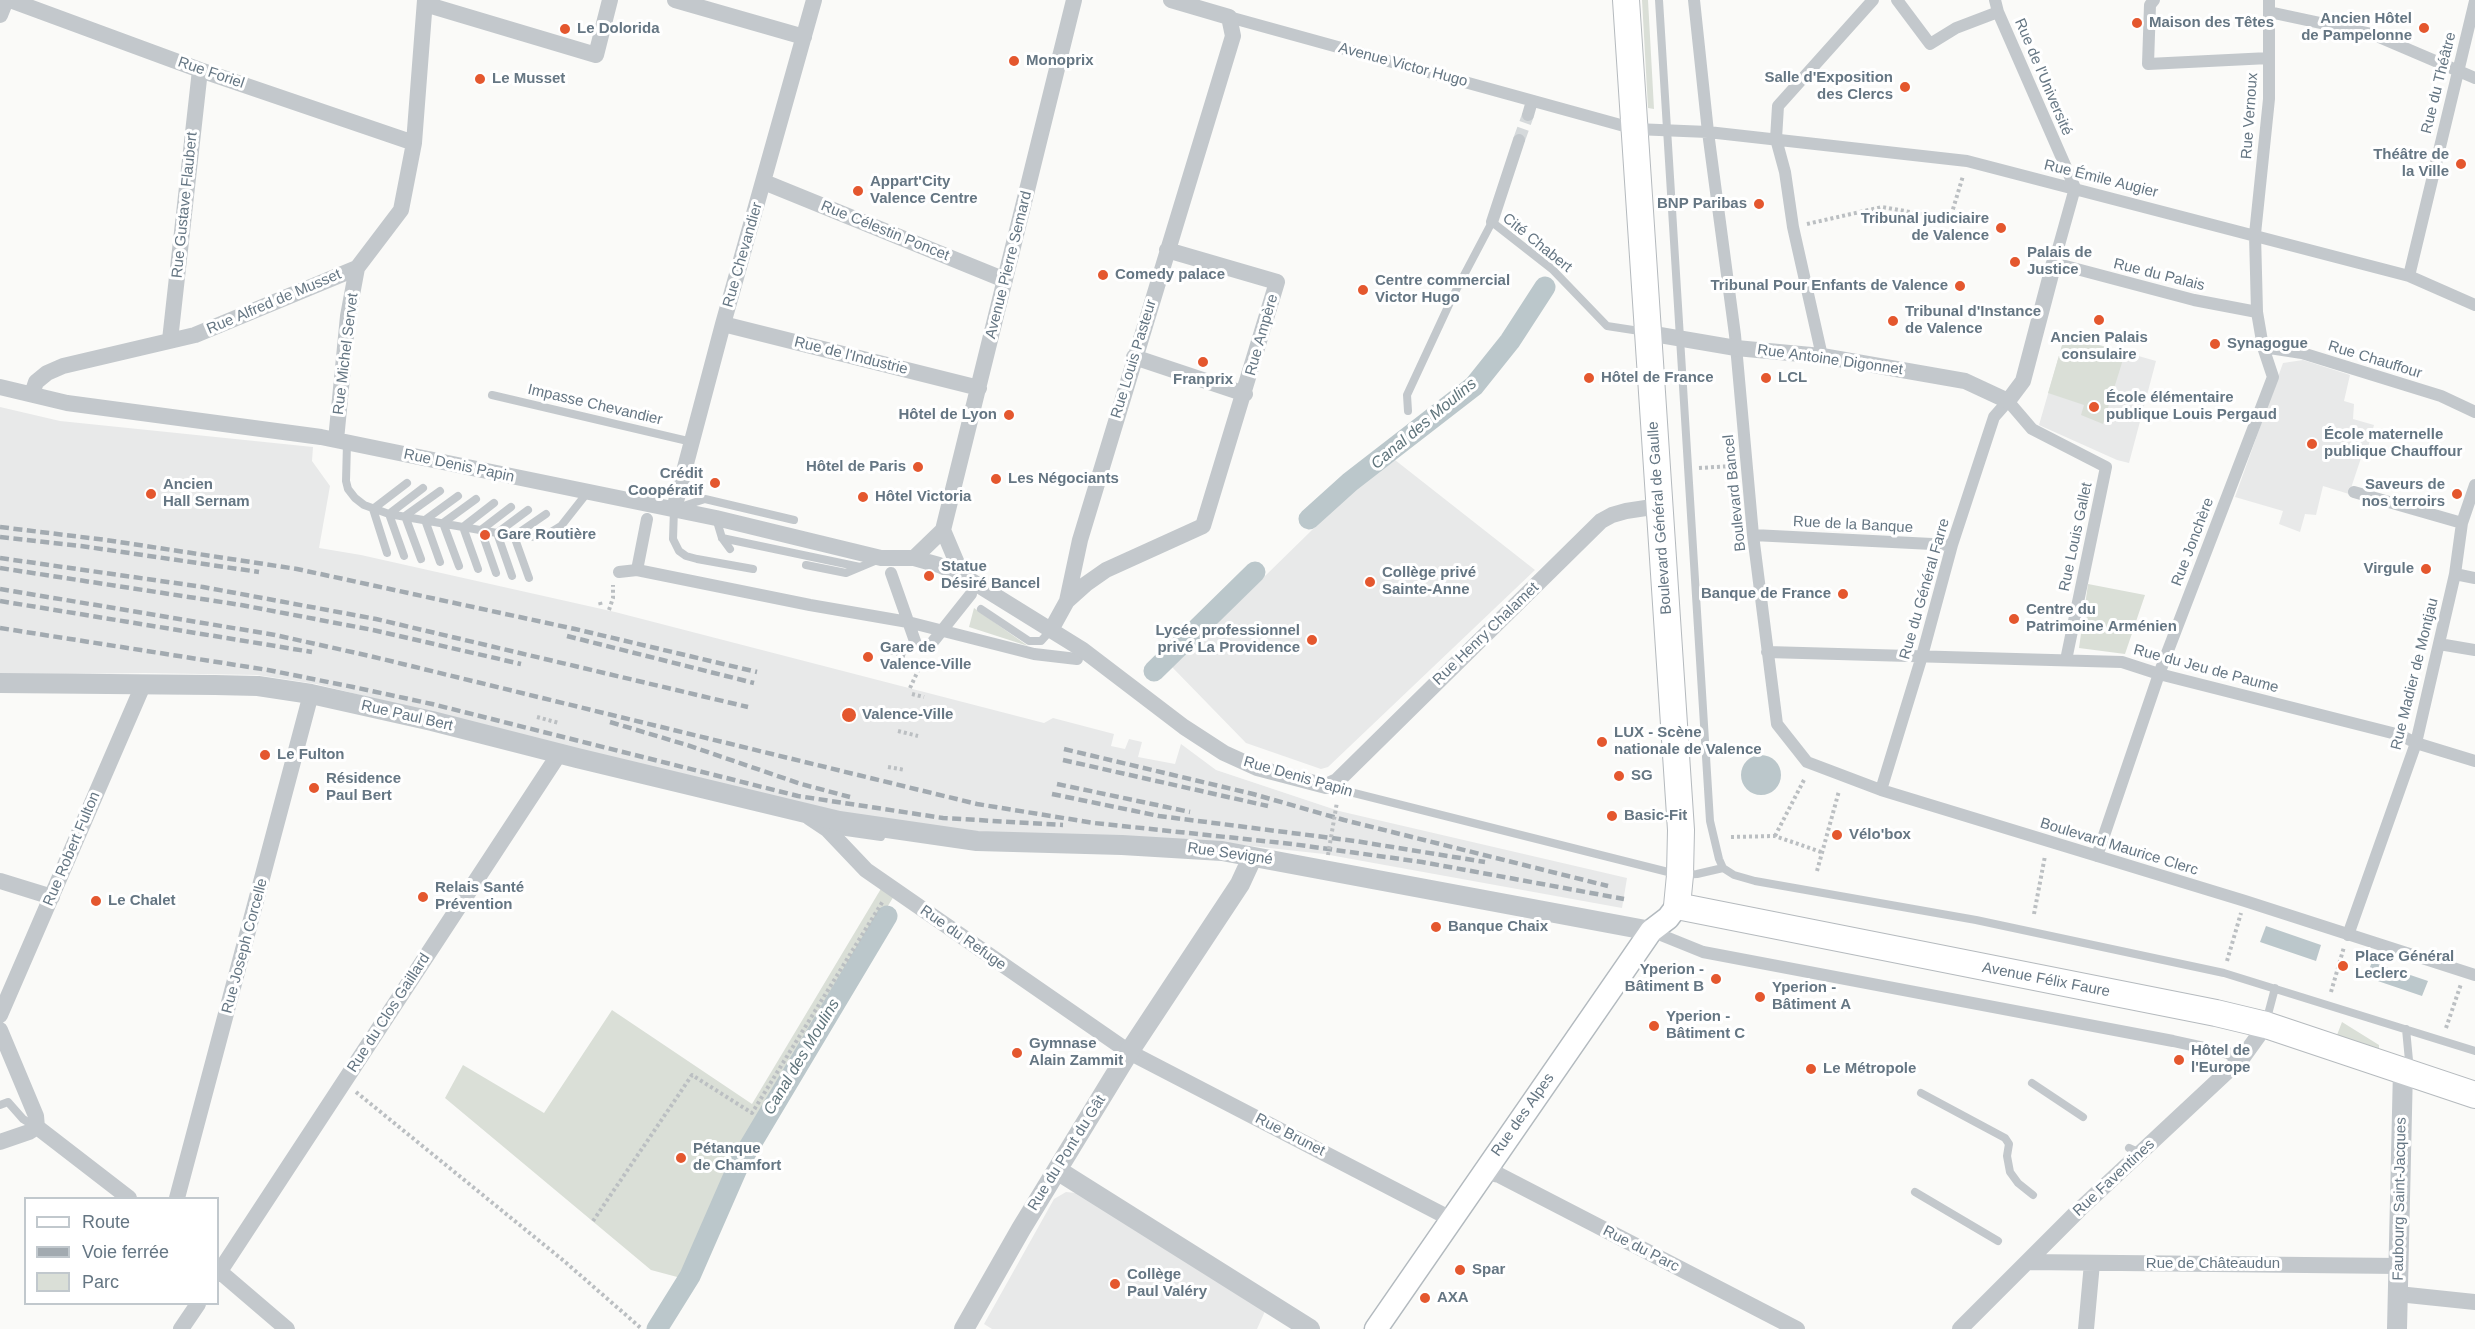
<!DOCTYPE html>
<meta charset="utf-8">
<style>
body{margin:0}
#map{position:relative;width:2475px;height:1329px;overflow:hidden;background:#fafaf8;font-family:Arial,sans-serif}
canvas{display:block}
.legend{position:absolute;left:24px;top:1197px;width:195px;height:108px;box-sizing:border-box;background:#fff;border:2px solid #c1c8cd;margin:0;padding:8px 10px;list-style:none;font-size:18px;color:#657683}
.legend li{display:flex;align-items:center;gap:12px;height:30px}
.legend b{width:30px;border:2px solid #c1c8cd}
</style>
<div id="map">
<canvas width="2475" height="1329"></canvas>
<ul class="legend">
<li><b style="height:8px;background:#fff"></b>Route</li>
<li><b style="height:8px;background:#a2aab0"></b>Voie ferrée</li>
<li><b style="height:16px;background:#dadfd7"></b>Parc</li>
</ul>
</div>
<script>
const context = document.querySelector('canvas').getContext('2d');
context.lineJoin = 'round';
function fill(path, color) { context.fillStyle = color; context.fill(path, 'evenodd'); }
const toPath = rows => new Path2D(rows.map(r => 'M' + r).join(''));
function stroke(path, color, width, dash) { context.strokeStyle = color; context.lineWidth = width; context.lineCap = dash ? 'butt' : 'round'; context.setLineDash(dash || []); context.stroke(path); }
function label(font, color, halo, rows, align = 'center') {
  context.font = font + ' Arial,sans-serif'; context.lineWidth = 6; context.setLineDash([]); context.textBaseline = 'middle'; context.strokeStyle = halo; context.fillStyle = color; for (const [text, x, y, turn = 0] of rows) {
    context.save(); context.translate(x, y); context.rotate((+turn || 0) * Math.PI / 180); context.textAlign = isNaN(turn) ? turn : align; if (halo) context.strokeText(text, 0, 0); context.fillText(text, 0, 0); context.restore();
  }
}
fill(toPath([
 [2065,335,2156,361,2129,463,2117,460,2039,425],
 [2303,360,2350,375,2344,401,2354,404,2353,419,2374,425,2365,459,2361,458,2349,494,2323,486,2316,515,2305,514,2300,532,2279,524,2283,511,2235,497,2283,363],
 [0,407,60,421,313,447,312,461,330,486,319,548,361,555,615,612,1044,723,1053,718,1114,734,1111,746,1125,749,1129,739,1142,742,1138,757,1175,764,1181,744,1216,770,1339,811,1627,878,1622,908,1324,854,1215,842,967,832,841,814,316,684,257,675,145,673,0,675],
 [1395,460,1535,570,1328,767,1321,769,1246,743,1172,667,1358,485],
 [1066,1192,1076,1193,1266,1309,1257,1329,992,1329,984,1324,1054,1199]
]), '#e8e9e9');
fill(toPath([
 [1642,0,1648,0,1654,109,1648,108],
 [2065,335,2125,353,2103,424,2081,415,2084,405,2048,393],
 [2088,584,2145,595,2125,654,2079,648],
 [974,608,1028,646,969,627],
 [885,882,897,891,760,1116,681,1278,651,1270,445,1098,463,1065,544,1113,612,1010,752,1104],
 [2342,1022,2379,1045,2379,1049,2337,1035]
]), '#dadfd7');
fill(toPath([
 '1741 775a20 20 0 1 1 40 0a20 20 0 1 1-40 0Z',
 [2266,926,2321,945,2316,961,2260,942],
 [2372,962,2428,981,2422,996,2366,977]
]), '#bbc7cb');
stroke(toPath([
 [1309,519,1350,482,1474,386,1510,341,1545,287],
 [1154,671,1255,572],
 [657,1329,690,1276,739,1164,887,916]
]), '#bbc7cb', 21);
stroke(toPath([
 [1519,140,1528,115]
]), '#d5d9db', 12, [12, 6]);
const secondary = toPath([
 [1376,1329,1629,963,1651,931,1668,918,1677,906]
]);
const primary = toPath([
 [1626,0,1681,830,1680,875,1677,906,2216,1013,2266,1025,2475,1095]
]);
stroke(secondary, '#b3babf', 25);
stroke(primary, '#b5babe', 28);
stroke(toPath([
 [1807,224,1882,207,1950,219,1963,176],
 [1699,468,1733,466],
 [600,602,601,606],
 [609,610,613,598,613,585],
 [879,649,906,656],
 [934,663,945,665],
 [910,688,922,662],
 [912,694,924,697],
 [537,717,559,723],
 [898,731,918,736],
 [888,767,905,770],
 [1775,836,1805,778],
 [1731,837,1775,836,1821,852],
 [1817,871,1839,791],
 [2034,914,2045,856],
 [2227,961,2241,913],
 [2331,992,2344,947],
 [2446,1028,2461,984],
 [356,1092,564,1261,642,1329],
 [593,1221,692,1075,752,1113,883,901]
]), '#bbbfc2', 4, [3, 3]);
stroke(toPath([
 [1659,0,1710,821,1719,859,1723,868,1734,875,1755,881,1976,920,2224,973,2475,1051],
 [492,395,692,442],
 [1408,411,1407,395,1453,296,1492,222,1552,269,1607,326,1646,332],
 [347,443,346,481,348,489,355,498,364,505,389,514,514,536,539,537,548,534,561,526,587,493],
 [716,518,722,538,730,549],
 [514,536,529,578],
 [514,536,546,514],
 [722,538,860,567],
 [387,553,373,509,407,483],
 [404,556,389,514,423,488],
 [421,559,405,516,440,491],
 [440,562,425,520,458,496],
 [806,565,846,573,877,560],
 [459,566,443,523,476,499],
 [478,569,463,527,494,503],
 [753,569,697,559,686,556,679,551,673,539,674,509,705,499,794,520],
 [496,573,481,530,511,507],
 [512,576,497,533,528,510],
 [981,609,1029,641,1041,641,1051,630],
 [1330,787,1680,875,1697,874,1723,868],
 [832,830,881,837],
 [2266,1022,2275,988],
 [2406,1029,2410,1071],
 [2032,1083,2083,1117],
 [1921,1093,2005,1138,2009,1144,2007,1156,2010,1172,2018,1183,2033,1195],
 [0,1105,8,1102,23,1119,36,1127],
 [2129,1148,2140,1153],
 [1915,1192,1998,1241]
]), '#c3c8cc', 8);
stroke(toPath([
 [1694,0,1708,132,1735,335,1753,535,1777,724,1807,762,1881,790,2245,901,2475,975],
 [1897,0,1930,44,1956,28,1998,12],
 [1995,0,1998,12,2075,188,2054,263,2194,300,2257,312],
 [2154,0,2150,5,2148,64,2269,58],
 [2269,12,2372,34,2475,78],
 [1229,17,1635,129,1708,132,1967,161,2409,276,2475,305],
 [1528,115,1532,101],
 [1492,222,1519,140],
 [2409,276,2475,1],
 [2263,347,2302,353,2441,396,2475,412],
 [1822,356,1793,227,1785,172,1776,139,1778,106,1873,0],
 [2354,492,2462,523],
 [1753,535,1952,545],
 [637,570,647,519],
 [619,572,637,570,810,605,908,622,1034,654,1077,659],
 [891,573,916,644],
 [2455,574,2475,578],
 [2439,644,2475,650],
 [928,648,971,594],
 [1767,652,2122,662,2159,674,2400,735,2416,743,2475,761],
 [1881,790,1922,656,1952,545,1994,417,2008,401,2032,429,2106,467,2066,660],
 [2097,856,2159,674,2273,377,2263,347,2257,312,2255,234,2269,99,2269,0],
 [1651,931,1703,952,2173,1041,2228,1053,2239,1060],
 [2348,935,2416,743,2455,574,2462,523,2475,485]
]), '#c3c8cc', 12);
stroke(toPath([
 [10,0,200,70,414,143],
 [675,0,804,37],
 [425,4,596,55,610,0],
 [0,15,6,0],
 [764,182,1005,280],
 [723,324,979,388],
 [1648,333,1736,348,1822,356,1965,381,2008,401,2023,381,2054,263],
 [170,340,200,70],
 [1134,357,1245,394],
 [0,387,67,403,321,437,716,518,881,558,914,558,939,565,962,575,1083,650,1184,727,1224,753,1257,768,1326,786,1337,781,1601,521,1612,515,1626,511,1659,506],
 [32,394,36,382,47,373,63,366,195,335,357,268,401,210,414,143,425,0],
 [336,440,348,316,357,268],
 [674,509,723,324,814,0],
 [943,530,962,575],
 [914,558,943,530,1074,0],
 [1067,601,1086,584,1106,570,1203,526,1277,282,1167,250],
 [1051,630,1067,601,1080,540,1233,36,1229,17,1171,0],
 [809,817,827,829,866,870,1129,1052,1451,1219],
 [0,881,52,897],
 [0,1015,144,683],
 [0,1030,36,1116,37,1127],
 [37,1127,129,1198],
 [0,1142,29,1132,37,1127],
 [1484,1172,1499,1175,1797,1329],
 [177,1198,311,694],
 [2028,1262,2398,1266],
 [218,1270,287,1329],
 [218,1274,559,754],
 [2398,1294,2475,1302],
 [181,1329,198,1304],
 [1960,1329,2079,1210,2243,1057,2266,1025],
 [2086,1329,2092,1263]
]), '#c3c8cc', 16);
stroke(toPath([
 [0,683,215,685,258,686,311,694,432,721,577,758,839,821,977,841,1122,845,1222,851,1651,931],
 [1057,1170,1310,1329],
 [964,1329,1021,1229,1129,1052,1240,884,1252,858],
 [2397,1329,2403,1069]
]), '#c3c8cc', 20);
stroke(secondary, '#fff', 22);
stroke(primary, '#fff', 26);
stroke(toPath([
 [0,527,106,540,297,569,575,629,757,672],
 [0,537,81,546,259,572],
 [0,558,203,587,376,619,748,707],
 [0,568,241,605,373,630,521,664],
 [0,589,275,635,370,656,977,804,1094,823,1292,844,1422,862,1624,899],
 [0,601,312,652],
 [0,628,268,670,353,687,432,704,798,796,943,818,1063,825],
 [567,636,754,683],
 [610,722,687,745,801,784,850,797],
 [1064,749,1253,794,1344,820,1608,886],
 [1063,760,1268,806],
 [1057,784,1190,812],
 [1052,794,1159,816,1355,841,1485,862]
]), '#a2aab0', 4.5, [9, 4.5]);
stroke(toPath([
 [1328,855,1337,802]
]), '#bbbfc2', 4, [3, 3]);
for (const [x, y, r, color] of [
 [2137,23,6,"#e4572e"],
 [2424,28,6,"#e4572e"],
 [565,29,6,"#e4572e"],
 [1014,61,6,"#e4572e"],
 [480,79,6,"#e4572e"],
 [1905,87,6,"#e4572e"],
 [2461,164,6,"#e4572e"],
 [858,191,6,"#e4572e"],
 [1759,204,6,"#e4572e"],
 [2001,228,6,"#e4572e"],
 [2015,262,6,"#e4572e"],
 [1103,275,6,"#e4572e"],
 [1960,286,6,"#e4572e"],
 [1363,290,6,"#e4572e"],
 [2099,320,6,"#e4572e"],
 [1893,321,6,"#e4572e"],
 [2215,344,6,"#e4572e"],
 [1203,362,6,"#e4572e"],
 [1589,378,6,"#e4572e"],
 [1766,378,6,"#e4572e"],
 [2094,407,6,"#e4572e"],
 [1009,415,6,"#e4572e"],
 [2312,444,6,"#e4572e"],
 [918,467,6,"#e4572e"],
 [996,479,6,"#e4572e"],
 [715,483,6,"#e4572e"],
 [151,494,6,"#e4572e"],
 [2457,494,6,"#e4572e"],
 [863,497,6,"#e4572e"],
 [485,535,6,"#e4572e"],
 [2426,569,6,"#e4572e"],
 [929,576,6,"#e4572e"],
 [1370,582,6,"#e4572e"],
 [1843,594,6,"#e4572e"],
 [2014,619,6,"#e4572e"],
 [1312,640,6,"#e4572e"],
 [868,657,6,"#e4572e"],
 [849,715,8,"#e4572e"],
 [1602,742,6,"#e4572e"],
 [265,755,6,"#e4572e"],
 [1619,776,6,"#e4572e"],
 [314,788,6,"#e4572e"],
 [1612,816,6,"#e4572e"],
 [1837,835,6,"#e4572e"],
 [423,897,6,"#e4572e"],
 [96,901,6,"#e4572e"],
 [1436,927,6,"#e4572e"],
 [2343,966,6,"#e4572e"],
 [1716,979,6,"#e4572e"],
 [1760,997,6,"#e4572e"],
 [1654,1026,6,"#e4572e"],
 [1017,1053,6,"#e4572e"],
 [2179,1060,6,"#e4572e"],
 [1811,1069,6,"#e4572e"],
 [681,1158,6,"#e4572e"],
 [1460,1270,6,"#e4572e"],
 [1115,1284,6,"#e4572e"],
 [1425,1298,6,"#e4572e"]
]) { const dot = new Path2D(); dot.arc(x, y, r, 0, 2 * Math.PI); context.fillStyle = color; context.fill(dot); stroke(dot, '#fff', 2); }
label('bold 15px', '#657683', '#fff', [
 ["Ancien Hôtel",2412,19,"right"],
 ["de Pampelonne",2412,36,"right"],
 ["Maison des Têtes",2149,23],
 ["Le Dolorida",577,29],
 ["Monoprix",1026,61],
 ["Salle d'Exposition",1893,78,"right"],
 ["des Clercs",1893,95,"right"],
 ["Le Musset",492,79],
 ["Théâtre de",2449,155,"right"],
 ["la Ville",2449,172,"right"],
 ["Appart'City",870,182],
 ["Valence Centre",870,199],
 ["BNP Paribas",1747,204,"right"],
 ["Tribunal judiciaire",1989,219,"right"],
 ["de Valence",1989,236,"right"],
 ["Palais de",2027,253],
 ["Justice",2027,270],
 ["Comedy palace",1115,275],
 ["Centre commercial",1375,281],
 ["Victor Hugo",1375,298],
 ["Tribunal Pour Enfants de Valence",1948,286,"right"],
 ["Tribunal d'Instance",1905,312],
 ["de Valence",1905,329],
 ["Ancien Palais",2099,338,"center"],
 ["consulaire",2099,355,"center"],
 ["Synagogue",2227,344],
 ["Hôtel de France",1601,378],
 ["LCL",1778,378],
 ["Franprix",1203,380,"center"],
 ["École élémentaire",2106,398],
 ["publique Louis Pergaud",2106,415],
 ["Hôtel de Lyon",997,415,"right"],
 ["École maternelle",2324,435],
 ["publique Chauffour",2324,452],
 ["Hôtel de Paris",906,467,"right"],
 ["Crédit",703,474,"right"],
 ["Coopératif",703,491,"right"],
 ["Les Négociants",1008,479],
 ["Ancien",163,485],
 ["Hall Sernam",163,502],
 ["Saveurs de",2445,485,"right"],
 ["nos terroirs",2445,502,"right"],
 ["Hôtel Victoria",875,497],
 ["Gare Routière",497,535],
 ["Statue",941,567],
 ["Désiré Bancel",941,584],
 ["Virgule",2414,569,"right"],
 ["Collège privé",1382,573],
 ["Sainte-Anne",1382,590],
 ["Banque de France",1831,594,"right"],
 ["Centre du",2026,610],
 ["Patrimoine Arménien",2026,627],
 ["Lycée professionnel",1300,631,"right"],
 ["privé La Providence",1300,648,"right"],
 ["Gare de",880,648],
 ["Valence-Ville",880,665],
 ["Valence-Ville",862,715],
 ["LUX - Scène",1614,733],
 ["nationale de Valence",1614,750],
 ["Le Fulton",277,755],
 ["SG",1631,776],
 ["Résidence",326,779],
 ["Paul Bert",326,796],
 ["Basic-Fit",1624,816],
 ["Vélo'box",1849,835],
 ["Relais Santé",435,888],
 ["Prévention",435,905],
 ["Le Chalet",108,901],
 ["Banque Chaix",1448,927],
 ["Place Général",2355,957],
 ["Leclerc",2355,974],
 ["Yperion -",1704,970,"right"],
 ["Bâtiment B",1704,987,"right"],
 ["Yperion -",1772,988],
 ["Bâtiment A",1772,1005],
 ["Yperion -",1666,1017],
 ["Bâtiment C",1666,1034],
 ["Gymnase",1029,1044],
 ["Alain Zammit",1029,1061],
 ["Hôtel de",2191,1051],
 ["l'Europe",2191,1068],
 ["Le Métropole",1823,1069],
 ["Pétanque",693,1149],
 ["de Chamfort",693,1166],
 ["Spar",1472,1270],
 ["Collège",1127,1275],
 ["Paul Valéry",1127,1292],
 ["AXA",1437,1298]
], 'left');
label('15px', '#657683', '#fff', [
 ["Avenue Victor Hugo",1403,65,15],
 ["Rue Foriel",211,73,19],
 ["Rue de l'Université",2043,77,67],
 ["Rue du Théâtre",2439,83,-76],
 ["Rue Vernoux",2250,116,-86],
 ["Rue Émile Augier",2101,179,14],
 ["Rue Gustave Flaubert",185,205,-84],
 ["Rue Célestin Poncet",885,231,22],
 ["Cité Chabert",1537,243,39],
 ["Rue Chevandier",743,255,-74],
 ["Avenue Pierre Semard",1009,265,-76],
 ["Rue du Palais",2159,275,14],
 ["Rue Alfred de Musset",274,302,-23],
 ["Rue Ampère",1262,335,-74],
 ["Rue Michel Servet",346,354,-83],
 ["Rue de l'Industrie",851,356,14],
 ["Rue Louis Pasteur",1134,359,-73],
 ["Rue Antoine Digonnet",1830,360,8],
 ["Rue Chauffour",2375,360,17],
 ["Impasse Chevandier",595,405,13],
 ["Rue Denis Papin",459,466,12],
 ["Boulevard Bancel",1735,493,-96],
 ["Boulevard Général de Gaulle",1660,518,-94],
 ["Rue de la Banque",1853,525,3],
 ["Rue Louis Gallet",2076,537,-78],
 ["Rue Jonchère",2193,542,-69],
 ["Rue du Général Farre",1925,589,-74],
 ["Rue Henry Chalamet",1486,634,-44],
 ["Rue du Jeu de Paume",2206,669,15],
 ["Rue Madier de Montjau",2415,674,-76],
 ["Rue Paul Bert",407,716,13],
 ["Rue Denis Papin",1298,777,16],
 ["Boulevard Maurice Clerc",2119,847,17],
 ["Rue Robert Fulton",72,849,-67],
 ["Rue Sevigné",1230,854,8],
 ["Rue du Refuge",963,938,35],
 ["Rue Joseph Corcelle",245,946,-75],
 ["Avenue Félix Faure",2046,980,11],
 ["Rue du Clos Gaillard",389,1013,-57],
 ["Rue des Alpes",1523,1115,-55],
 ["Rue Brunet",1290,1135,27],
 ["Rue du Pont du Gât",1067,1153,-58],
 ["Rue Faventines",2114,1178,-43],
 ["Faubourg Saint-Jacques",2400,1199,-89],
 ["Rue du Parc",1641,1249,27],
 ["Rue de Châteaudun",2213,1264]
]);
label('italic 16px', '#60757c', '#fff', [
 ["Canal des Moulins",1424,424,-40],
 ["Canal des Moulins",802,1057,-59]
]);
</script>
